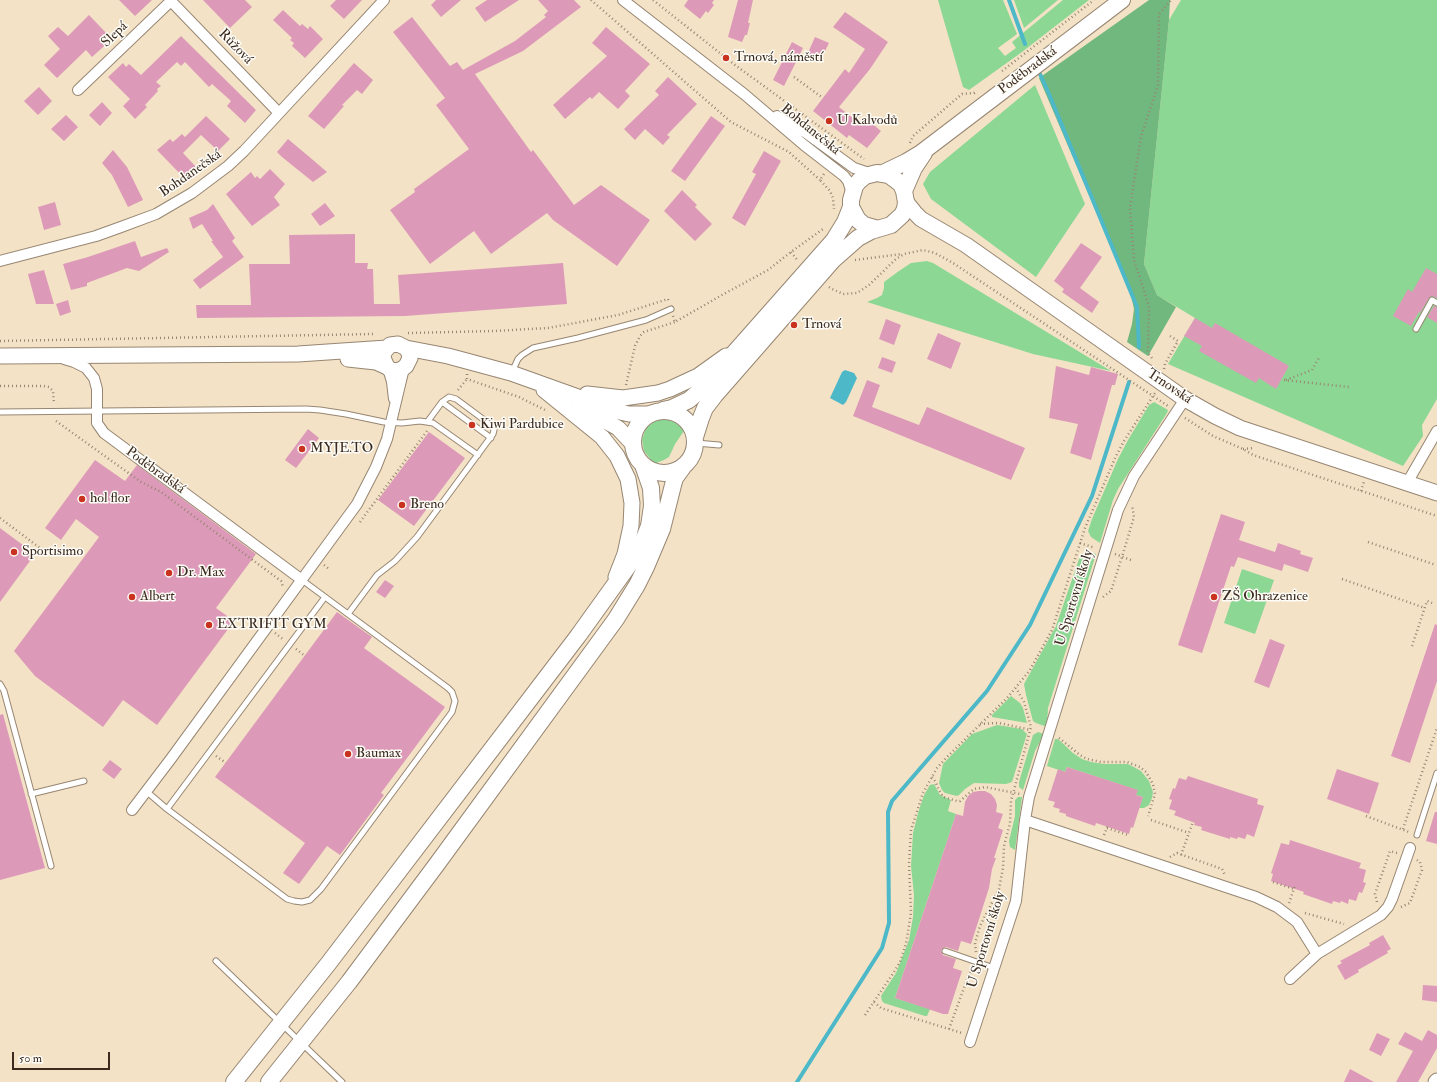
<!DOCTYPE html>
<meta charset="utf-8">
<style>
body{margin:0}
#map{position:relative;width:1437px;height:1082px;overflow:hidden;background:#f3e2c6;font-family:"IM FELL Double Pica",serif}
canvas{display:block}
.scale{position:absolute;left:12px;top:1052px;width:98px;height:18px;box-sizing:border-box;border:2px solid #3b2a1e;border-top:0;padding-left:5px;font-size:12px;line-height:14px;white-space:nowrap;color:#3b2a1e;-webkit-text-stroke:3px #fdfcf7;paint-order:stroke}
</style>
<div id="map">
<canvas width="1437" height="1082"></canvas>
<div class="scale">50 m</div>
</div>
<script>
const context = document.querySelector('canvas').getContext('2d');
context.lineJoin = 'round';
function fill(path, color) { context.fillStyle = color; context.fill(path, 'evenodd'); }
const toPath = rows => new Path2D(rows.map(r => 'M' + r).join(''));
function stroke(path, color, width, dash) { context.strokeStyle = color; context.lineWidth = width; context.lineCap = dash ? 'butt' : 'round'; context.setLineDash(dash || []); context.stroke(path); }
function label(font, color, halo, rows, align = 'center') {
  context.font = font + ' "IM FELL Double Pica",serif'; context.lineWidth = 3; context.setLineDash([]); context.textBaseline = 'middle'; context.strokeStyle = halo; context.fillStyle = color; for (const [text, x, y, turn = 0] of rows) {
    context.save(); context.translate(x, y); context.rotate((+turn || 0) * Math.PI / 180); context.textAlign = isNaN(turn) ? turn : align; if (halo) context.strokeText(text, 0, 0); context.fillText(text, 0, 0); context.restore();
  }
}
fill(toPath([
 [938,0,1003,0,1017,34,998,48,1005,56,1016,48,1012,42,1063,0,1089,0,1022,52,969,90,963,87],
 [1014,0,1058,0,1024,28],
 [1181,0,1437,0,1437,399,1422,425,1423,436,1403,466,1168,364,1195,318,1157,295,1144,264,1169,20],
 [1035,85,1085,204,1036,277,931,199,923,184,930,172],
 [927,261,933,263,1111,371,1033,354,867,302,877,298,882,295,884,288,884,282,899,271,911,263],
 [1154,402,1168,410,1167,413,1118,489,1113,500,1100,543,1091,537,1088,531,1092,519,1118,459,1128,440,1149,405],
 [660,419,672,420,681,427,684,431,675,444,669,457,664,460,656,463,651,460,644,451,642,439,646,428,655,421],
 [1094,553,1096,554,1048,708,1047,727,1036,723,1033,721,1026,695,1024,684,1056,626,1079,559,1083,555],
 [1242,569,1274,580,1255,634,1224,623],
 [1011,696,1020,703,1023,708,1027,723,992,717,992,715],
 [997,725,1022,729,1027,734,1012,782,1006,784,974,783,965,789,959,795,957,796,945,793,942,790,939,783,943,764,972,734],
 [1038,732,1044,734,1035,751,1023,790,1019,787,1019,782,1033,735],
 [1055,739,1058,739,1073,753,1082,759,1091,762,1104,764,1128,764,1141,771,1149,781,1153,792,1152,798,1149,805,1144,808,1139,808,1143,797,1136,795,1137,790,1067,767,1065,772,1047,766],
 [934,784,940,795,951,800,948,811,956,814,895,998,930,1009,927,1016,925,1016,884,1003,882,1001,881,996,896,973,909,940,913,917,914,895,911,866,913,833,918,813,924,795,930,785],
 [1018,797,1022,797,1015,850,1010,847,1009,841,1015,816,1015,800]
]), '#8cd794');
fill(toPath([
 [1149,0,1170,0,1169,20,1144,264,1157,295,1176,307,1148,356,1127,342,1132,324,1134,309,1130,291,1039,78]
]), '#71b87e');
fill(toPath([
 [845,370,854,373,857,378,846,402,843,405,830,398,842,372]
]), '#4cb8c8');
stroke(toPath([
 [1009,0,1025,44],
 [1040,74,1049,94,1137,307,1139,347],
 [797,1082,882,948,889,923,888,812,892,801,987,691,1030,625,1092,496,1129,382]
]), '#4cb8c8', 4);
fill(toPath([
 [119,0,152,0,135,16],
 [203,0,245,0,252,7,230,28],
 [336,0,362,0,344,19,330,6],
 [436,0,461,0,441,17,431,5],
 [487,0,519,0,485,22,475,8],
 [538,0,574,0,581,7,523,51,475,74,531,152,533,150,574,205,601,185,650,220,617,266,553,220,547,213,491,254,474,231,430,264,390,210,415,192,414,189,469,149,436,105,445,98,393,32,412,17,450,66,457,62,463,70,515,41,546,17,544,15,548,11],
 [688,0,714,0,712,3,714,5,708,13,706,11,700,19,684,6],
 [738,0,753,0,748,23,750,23,747,35,745,35,742,42,728,37],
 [283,10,300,26,302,24,308,29,310,26,323,39,305,58,292,46,294,43,290,40,292,38,273,20],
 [845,12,888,42,870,69,839,107,859,123,864,117,881,131,867,148,849,135,847,138,813,111,845,69,849,73,865,49,833,27],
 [89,15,112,39,92,57,86,50,57,78,44,65,60,49,48,36,58,27,68,36],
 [606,27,650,64,625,91,630,96,618,109,599,92,592,99,590,97,565,119,553,105,607,56,592,43],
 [181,36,256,110,245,123,227,106,231,101,212,84,209,87,185,62,181,66,177,62,156,82,161,86,157,89,158,91,145,105,147,107,135,119,123,106,130,99,108,77,123,63,126,67,129,64,141,75],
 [815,37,829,43,820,61,807,55],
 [792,42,803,48,784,86,773,80],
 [354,63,373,80,362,94,357,90,342,105,344,106,324,129,308,116],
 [668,77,697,104,667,135,670,137,663,145,645,129,635,140,624,129,659,95,655,91],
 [39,87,52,101,38,115,24,101],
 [102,102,112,113,100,126,89,115],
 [66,115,78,127,64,141,51,129],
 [206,116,230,139,218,151,201,135,183,153,198,169,186,180,157,150,170,139,173,142,182,134,185,137],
 [711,116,725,126,685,181,671,171],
 [288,139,313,160,327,172,313,182,282,157,277,152],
 [113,150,127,167,143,200,128,207,112,175,102,163],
 [764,151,781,161,745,226,732,218,756,174,752,172],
 [270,169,285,184,274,197,280,205,252,226,226,194,251,172,255,178,257,176,260,179],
 [682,190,697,205,695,207,712,224,695,241,664,211],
 [55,202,61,225,44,230,38,207],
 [325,203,335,216,320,226,311,214],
 [213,204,235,238,232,241,244,257,200,289,193,280,223,257,211,241,213,241,202,224,193,229,189,218,207,210],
 [355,234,355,263,368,263,367,269,373,269,374,304,400,304,398,275,563,263,567,304,405,316,197,318,196,305,251,305,249,264,290,264,289,235],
 [135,241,141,257,167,248,169,252,139,271,127,268,87,283,87,286,71,290,63,264,88,257],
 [1081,243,1102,257,1080,288,1099,302,1092,313,1062,292,1064,289,1054,281],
 [1426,268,1437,274,1437,298,1432,296,1429,298,1420,313,1419,312,1411,326,1393,316,1408,289,1412,292],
 [44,270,54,304,36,304,28,274],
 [68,300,71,312,60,316,56,304],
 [1434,306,1437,307,1437,323,1427,317],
 [1195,318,1212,328,1215,323,1289,366,1276,389,1259,378,1256,383,1199,351,1202,346,1184,336],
 [886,319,901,325,894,345,879,339],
 [938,333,961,343,951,369,927,359],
 [882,357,896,362,892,373,878,368],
 [1056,366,1089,375,1091,367,1118,374,1115,385,1112,385,1091,460,1070,453,1078,424,1049,418],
 [867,380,880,385,872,407,919,425,927,407,1025,448,1011,480,853,416],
 [308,429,319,438,296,468,285,460],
 [429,432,465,458,414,526,378,500],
 [95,460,125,481,137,465,256,554,216,608,234,621,157,725,123,700,103,727,35,676,14,651,99,537,76,519,61,540,45,528],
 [1221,514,1245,522,1239,540,1275,552,1278,543,1301,551,1300,554,1313,558,1308,572,1284,564,1282,571,1238,557,1234,567,1231,566,1202,653,1178,645],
 [0,528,35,554,0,602],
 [385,580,394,586,385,598,376,592],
 [337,612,372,637,364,648,445,707,381,793,384,795,340,855,327,846,299,884,283,873,305,843,215,777],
 [1435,624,1437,625,1437,681,1410,763,1391,756],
 [1270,639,1285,645,1269,688,1254,682],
 [3,714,45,868,0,880,0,715],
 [110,760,122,769,114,779,102,770],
 [1067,767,1138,790,1136,795,1143,797,1133,828,1131,827,1129,834,1096,823,1095,826,1066,816,1066,814,1059,812,1060,809,1053,807,1055,802,1048,800,1058,769,1065,772],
 [1337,769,1379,783,1369,814,1327,799],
 [1188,776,1258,799,1257,804,1264,806,1254,837,1247,834,1245,839,1238,837,1237,839,1230,837,1230,839,1201,830,1202,827,1194,825,1195,823,1174,815,1176,811,1169,809,1172,800,1169,799,1173,788,1175,789,1179,778,1186,780],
 [979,791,985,791,991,794,995,799,997,805,996,812,1003,814,998,828,1003,830,994,858,996,858,992,869,989,888,971,944,961,941,958,951,946,947,943,948,941,950,943,955,956,959,953,968,962,971,948,1014,943,1014,895,998,956,814,963,816,965,802,968,796,973,792],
 [1435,812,1437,812,1437,844,1426,841],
 [1290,840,1361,863,1359,868,1366,870,1363,882,1366,883,1362,893,1359,892,1356,901,1349,899,1348,904,1341,901,1340,903,1333,901,1332,904,1303,894,1304,892,1271,881,1273,874,1271,873,1281,843,1289,845],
 [1383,935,1391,949,1387,951,1388,953,1358,970,1359,972,1345,980,1337,966,1342,963,1340,961,1370,945,1369,943],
 [1423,985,1437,986,1437,1002,1422,1000],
 [1428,1030,1437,1035,1437,1048,1418,1082,1396,1082,1413,1051,1398,1044,1405,1032,1422,1041],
 [1377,1033,1390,1039,1381,1056,1369,1050],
 [1350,1069,1374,1082,1344,1082]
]), '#dd9ab8');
const lane = toPath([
 [1416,329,1432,300,1437,303],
 [512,372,518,359,522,355,533,348,578,338,646,320,671,309],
 [0,412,306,409,320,410,346,414,384,422,402,423,420,421,433,423,478,455],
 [428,421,442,402,491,438],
 [696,443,719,445],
 [348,614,377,575,395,561,417,537,493,434,494,430,491,425,456,399,449,397,442,402],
 [0,684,4,691,51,866],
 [146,791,167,809,287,899,294,901,302,902,310,900,321,889,452,712,455,701,452,692,448,688,302,580],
 [31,794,84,781],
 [167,809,325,597],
 [1417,835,1437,773],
 [945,951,994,968],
 [216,961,342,1082]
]);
const street = toPath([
 [170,0,279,113],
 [623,0,744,94,804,145,844,176,848,181,852,193],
 [78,90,172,0],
 [777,116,806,133,854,168,872,174],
 [0,261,96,236,121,227,156,214,192,193,228,166,244,151,384,0],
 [64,359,74,362,86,368,94,378,97,389,97,423,104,433,302,580],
 [388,368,392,382,394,399],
 [1407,483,1437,431],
 [132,810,170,760,357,504,376,467,387,439,404,368],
 [1025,820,1256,897,1277,907,1297,922,1317,954,1290,979],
 [1317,954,1381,915,1388,907,1392,899,1410,848],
 [970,1042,1016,901,1025,820,1029,797,1118,510,1134,476,1185,399]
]);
const secondary = toPath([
 [906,202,915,213,921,219,966,245,1185,399,1215,416,1240,428,1437,493],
 [406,348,409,353,410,358,406,366,402,369,397,371,391,370,387,367,383,358,384,352,390,345,398,344,406,348,448,356,511,373,620,412,629,414,650,414],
 [0,356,298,354,387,348],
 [348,359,376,362,387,367],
 [544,390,602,437,617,456,628,479,632,503,631,526,625,554,616,577],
 [587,394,623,398,658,393,670,389,698,376,726,356],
 [578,406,618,428,633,444],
 [1436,1082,1437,1081]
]);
const primary = toPath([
 [883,173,906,162,921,153,1122,0],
 [904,191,914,168,924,153],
 [663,410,672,408,689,400,704,387,834,240,845,222,851,207],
 '633 442a31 31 0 1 1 62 0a31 31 0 1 1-62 0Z',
 [695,437,701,418,705,408,715,395,833,260,858,238,871,231,891,225,902,215,905,209,906,202,904,191,901,184,889,175,877,173,865,176,859,181,855,186,851,200,851,207,858,220,864,225,878,229],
 [234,1082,328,964,578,636,634,558,645,536,649,526,652,506,651,488,643,465],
 [269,1082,349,982,437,864,616,619,637,585,646,567,662,529,673,485,675,478,683,467]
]);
stroke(lane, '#978672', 7);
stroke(street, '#978672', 12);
stroke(secondary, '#978672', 17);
stroke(primary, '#978672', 18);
stroke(toPath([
 [591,0,731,122,789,152,820,180],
 [653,0,735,65,864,159],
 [1002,71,1094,0],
 [794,77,823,98],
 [910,143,913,136,962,94,974,93,976,91],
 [824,174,820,180,830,191,833,198,834,209],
 [791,252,798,261],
 [855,260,902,254],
 [829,287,832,289,843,294,857,293,869,285,896,259,904,254,923,250,935,253,953,263,1168,406],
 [673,316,675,322,722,295,768,270,791,252,823,229],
 [408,333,494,331,548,328,618,315,668,299,669,302],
 [0,341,373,334],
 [1152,358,1148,353,1149,306,1134,260,1130,207,1141,137,1158,85,1159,14,1171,0],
 [1164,369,1165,364,1178,341,1170,336],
 [467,374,467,379,519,397,545,410],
 [1284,380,1349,387],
 [1286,380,1312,370,1320,356],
 [626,385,635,346,640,336,644,332,675,322],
 [0,386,44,386,49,387,53,391,54,404],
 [458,390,467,379],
 [1185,418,1213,436,1243,449,1253,455,1437,516],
 [56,421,141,482,161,492,277,578,281,581,283,587],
 [1243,449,1254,448],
 [1361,491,1364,482],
 [0,518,40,548],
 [360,522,427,431],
 [1368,542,1436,565],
 [1080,543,1095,548],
 [1115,554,1131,560],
 [324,565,329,569],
 [1342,579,1425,608],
 [1103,597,1111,591,1122,557,1134,517,1132,505],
 [275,633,284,640],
 [1412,646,1427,601,1432,603],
 [296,649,305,656],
 [980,724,999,723,1031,730],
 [1059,738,1080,755,1087,759,1101,762,1127,762,1140,767,1146,772,1153,784,1155,794,1148,816],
 [216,756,226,763],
 [932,777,935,781,939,790,943,797,957,801,960,801,974,789,980,788,985,787,1020,794],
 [1366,816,1409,832],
 [1151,820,1189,833],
 [1107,828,1128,835],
 [1403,829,1437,728],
 [1104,835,1108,825],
 [1181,855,1193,822],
 [1170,857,1177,853,1222,869,1225,875],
 [1273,882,1294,889],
 [1377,902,1375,894,1390,851,1397,853],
 [1289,903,1295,886],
 [1401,907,1410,903,1422,870,1420,862,1417,860],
 [1305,913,1344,924],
 [976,952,975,943,980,926,999,889,1003,868,1004,846,1010,823,1011,801,1031,727,1024,702,1016,688],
 [874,1002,881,1008,962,1033],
 [865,1015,894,972,900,962,906,944,911,913,909,863,911,830,923,793,937,768,946,758,1008,697,1030,670,1052,630,1085,528,1116,456,1124,441,1155,393],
 [949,1029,968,977,972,969]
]), '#978672', 2.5, [1, 3]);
stroke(lane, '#fff', 5);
stroke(street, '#fff', 10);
stroke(secondary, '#fff', 15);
stroke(primary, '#fff', 16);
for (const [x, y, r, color] of [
 [726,58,4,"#c8321e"],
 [829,121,4,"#c8321e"],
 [794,325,4,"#c8321e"],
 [472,425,4,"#c8321e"],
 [302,449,4,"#c8321e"],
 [82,499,4,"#c8321e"],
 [402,505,4,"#c8321e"],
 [14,552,4,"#c8321e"],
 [169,573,4,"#c8321e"],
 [132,597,4,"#c8321e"],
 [1214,597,4,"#c8321e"],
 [209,625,4,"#c8321e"],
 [348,754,4,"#c8321e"]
]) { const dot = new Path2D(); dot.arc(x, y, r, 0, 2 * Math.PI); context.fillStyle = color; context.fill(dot); stroke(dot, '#fdfcf7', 1.5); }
label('14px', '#3b2a1e', '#fdfcf7', [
 ["Slepá",115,35,-44],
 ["Růžová",235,47,46],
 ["Poděbradská",1028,71,-37],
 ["Bohdanečská",810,130,39],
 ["Bohdanečská",191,174,-35],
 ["Trnovská",1169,387,34],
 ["Poděbradská",155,471,36],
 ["U Sportovní školy",1075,598,-73],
 ["U Sportovní školy",987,940,-73]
]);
label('14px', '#3b2a1e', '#fdfcf7', [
 ["Trnová, náměstí",734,58],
 ["U Kalvodů",837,121],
 ["Trnová",802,325],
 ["Kiwi Pardubice",480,425],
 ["MYJE.TO",310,449],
 ["hol flor",90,499],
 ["Breno",410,505],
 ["Sportisimo",22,552],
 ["Dr. Max",177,573],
 ["Albert",140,597],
 ["ZŠ Ohrazenice",1222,597],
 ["EXTRIFIT GYM",217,625],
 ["Baumax",356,754]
], 'left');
</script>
